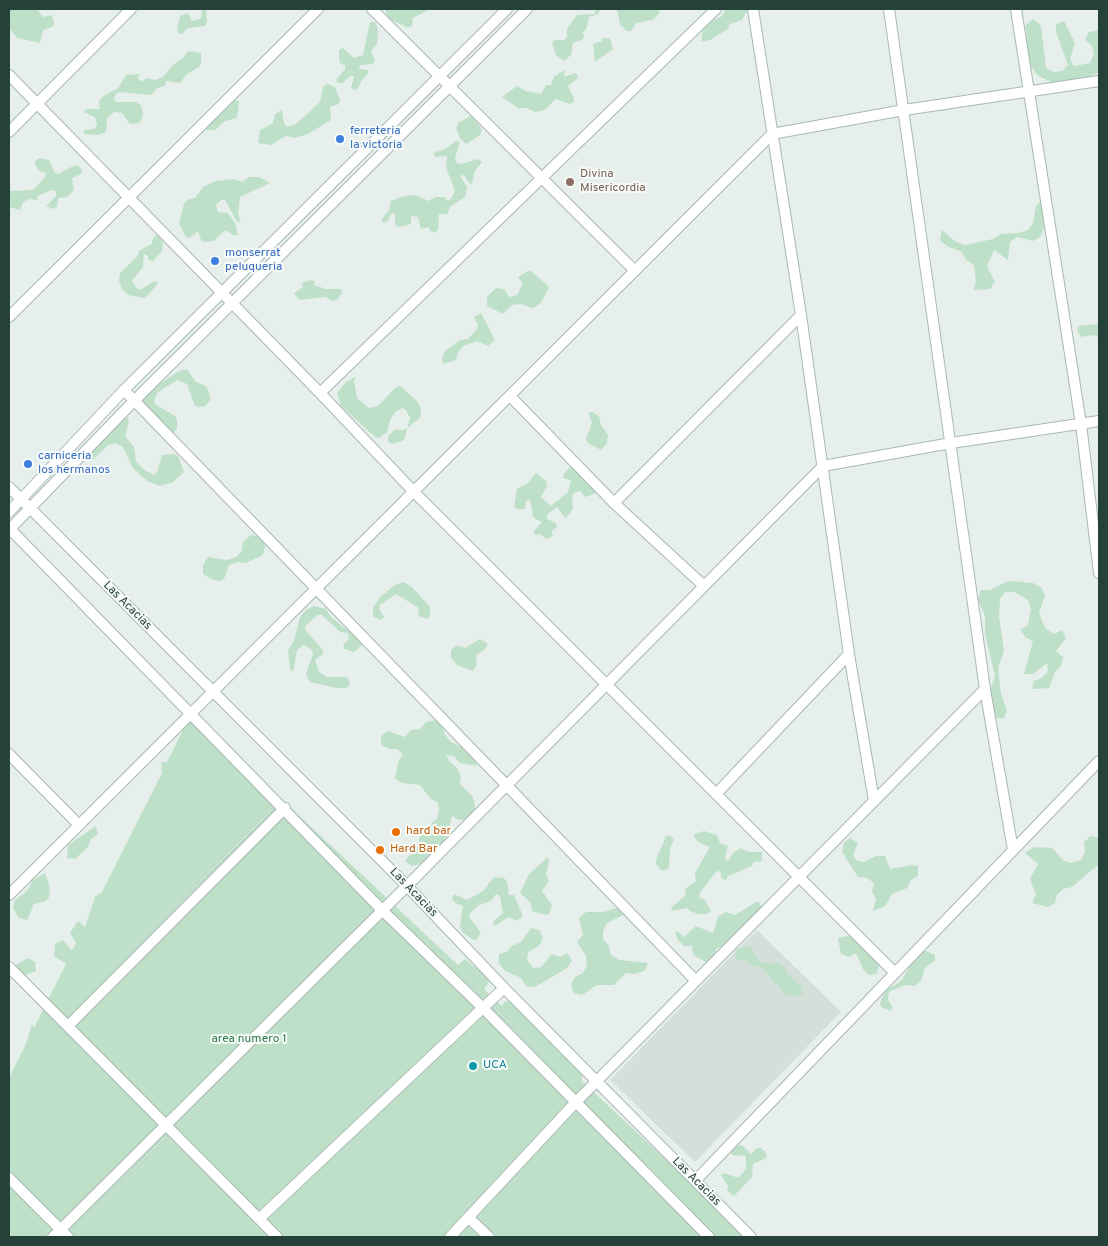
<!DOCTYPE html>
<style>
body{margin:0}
#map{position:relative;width:1108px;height:1246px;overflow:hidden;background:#e6efeb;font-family:Overpass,sans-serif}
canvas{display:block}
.frame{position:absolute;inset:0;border:10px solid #24423a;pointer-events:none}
</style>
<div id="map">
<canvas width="1108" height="1246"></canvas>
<div class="frame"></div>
</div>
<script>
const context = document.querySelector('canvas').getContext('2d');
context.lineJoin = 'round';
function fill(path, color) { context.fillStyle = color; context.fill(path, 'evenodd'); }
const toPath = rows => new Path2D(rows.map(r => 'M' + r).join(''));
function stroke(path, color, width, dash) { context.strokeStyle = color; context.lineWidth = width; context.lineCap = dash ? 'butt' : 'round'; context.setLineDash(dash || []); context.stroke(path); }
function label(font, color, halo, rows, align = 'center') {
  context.font = font + ' Overpass,sans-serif'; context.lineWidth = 4; context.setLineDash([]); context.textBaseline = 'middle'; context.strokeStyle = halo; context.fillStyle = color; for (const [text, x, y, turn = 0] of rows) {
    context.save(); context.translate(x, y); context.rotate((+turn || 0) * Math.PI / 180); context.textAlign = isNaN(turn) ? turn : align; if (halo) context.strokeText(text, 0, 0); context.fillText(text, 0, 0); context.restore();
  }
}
fill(toPath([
 [757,930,841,1012,695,1162,610,1080]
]), '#d4dfda');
fill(toPath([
 [9,9,37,9,43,17,52,15,54,23,52,27,43,30,40,43,17,38,9,28],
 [202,9,206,9,207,22,205,26,188,28,182,34,178,33,177,29,180,16,188,13,192,21,196,20,201,18],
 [385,9,430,9,413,18,412,26,408,28,388,18],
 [617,9,658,9,660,13,653,20,636,23,631,31,627,31,620,25],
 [726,9,748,9,742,20,730,24,728,29,710,40,701,42,703,29,713,20,721,17],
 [596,10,600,10,598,14,589,17,586,29,583,33,584,37,582,40,573,43,571,55,564,61,556,55,552,42,555,40,564,40,567,37,567,29,577,15,594,14],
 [1033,19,1041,26,1046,68,1054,72,1062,71,1068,65,1056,32,1056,24,1064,21,1075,43,1070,59,1074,66,1090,63,1094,54,1092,46,1085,40,1089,32,1099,30,1099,72,1080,81,1053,83,1037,75,1028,61,1026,25],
 [370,22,375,22,378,30,377,44,371,51,375,60,373,64,360,65,359,69,368,70,368,74,362,80,358,88,355,90,351,88,354,76,350,76,343,83,339,83,336,80,345,69,345,65,340,63,339,59,339,50,343,48,354,58,363,55],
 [603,38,610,38,613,49,595,62,593,44,603,41,601,40],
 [188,51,201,53,201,63,199,67,187,74,180,83,166,81,165,86,157,88,151,95,120,92,116,94,114,97,115,102,136,102,141,105,143,114,140,123,130,124,122,113,114,112,107,118,106,132,98,135,83,134,85,130,94,129,97,125,95,117,83,112,87,109,100,109,99,101,102,97,118,88,126,75,138,74,141,76,138,76,139,80,143,81,146,78,155,80,163,77,172,66,183,58],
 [565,69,564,77,576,73,578,78,568,86,574,98,574,102,570,104,556,99,544,110,535,112,527,108,518,108,502,97,517,86,526,91,541,94,546,85,551,85,554,77],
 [327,84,335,87,340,100,339,104,330,107,331,120,308,134,295,138,286,136,271,145,258,143,260,130,273,123,275,114,282,110,284,123,287,127,296,124,320,102,323,87],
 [235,100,239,101,237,118,225,121,215,130,206,130,205,126,210,119,222,113],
 [471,116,482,129,480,135,466,144,460,138,456,128,459,122],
 [456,141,460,142,455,158,457,163,461,164,478,159,482,162,475,171,472,184,468,182,464,175,460,176,467,187,465,197,451,206,447,214,439,214,438,230,434,233,430,231,429,227,421,229,418,217,411,216,411,224,399,227,395,225,395,213,391,214,388,221,384,223,381,220,389,210,391,201,404,196,416,195,428,201,436,197,445,197,447,201,451,199,455,191,446,168,447,156,435,157,433,153,445,149],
 [40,158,49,160,54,172,58,174,75,165,79,166,82,170,81,174,72,178,74,190,67,197,58,198,57,207,53,209,46,206,56,196,56,191,52,190,38,196,37,200,29,199,23,202,20,210,9,207,9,191,33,190,45,177,46,173,39,171,35,164,36,160],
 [249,177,259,177,270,183,240,197,238,214,241,222,237,221,234,217,226,201,222,199,216,205,218,212,228,213,235,223,238,235,233,235,225,230,214,241,205,242,201,240,198,231,190,238,186,237,179,224,184,204,187,200,195,198,203,187,215,181,234,179,242,182],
 [1043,200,1044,228,1040,237,1033,241,1017,237,1010,242,1008,260,994,250,987,266,995,282,990,289,973,290,976,282,974,265,966,260,962,252,947,246,940,240,942,230,956,242,965,245,993,239,1001,234,1019,233,1028,230,1033,223,1036,206],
 [157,235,163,242,162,251,153,261,149,260,148,256,144,254,143,267,132,281,137,289,141,289,153,282,158,282,156,286,145,298,128,295,122,289,119,281,120,273,136,258,140,250,152,244,153,238],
 [530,270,549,287,541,303,533,308,521,304,512,305,503,314,487,306,487,297,496,288,504,289,509,297,517,295,523,284,518,277],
 [311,280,315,281,314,285,326,289,341,289,342,293,337,300,333,301,325,297,299,300,294,293,303,287,302,283],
 [481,313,495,340,488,346,477,341,464,346,458,352,456,360,444,364,442,360,444,352,460,340,468,339,477,329,478,325,474,317],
 [1099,324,1099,337,1093,335,1081,337,1077,330,1079,326],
 [187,369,195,381,207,387,211,400,204,407,195,406,187,384,177,380,157,393,154,401,156,405,175,416,177,420,177,429,170,436,143,406,142,396,179,371],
 [355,377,357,377,354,380,357,398,369,408,378,406,395,388,400,386,417,401,421,409,420,418,407,428,405,438,402,441,392,444,388,442,388,437,394,430,403,430,407,428,410,418,406,410,402,408,395,412,390,420,387,432,379,438,375,437,341,406,337,393,346,382],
 [592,412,599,416,601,425,608,435,607,443,601,450,588,443,586,439,592,423,588,413],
 [127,417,129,421,125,436,134,447,136,461,143,469,154,475,157,472,162,455,174,454,178,456,184,472,173,482,160,486,147,481,133,468,123,447,115,443,107,446,93,460,89,460,89,451],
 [573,464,595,490,594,494,585,497,580,491,576,492,572,495,573,508,569,515,565,518,557,507,547,515,547,519,556,523,557,527,551,532,553,536,546,539,540,534,536,535,533,532,542,522,535,519,533,516,530,500,526,501,525,509,517,509,514,506,517,489,528,483,536,473,546,481,547,486,541,497,551,506,568,492,571,480,563,478,564,474],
 [251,535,261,537,263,541,265,546,263,555,246,563,238,562,229,565,224,579,220,581,211,579,203,574,203,565,208,557,227,560,236,557,242,551,243,542],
 [1014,581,1033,583,1041,587,1045,595,1039,613,1042,621,1046,629,1054,634,1062,630,1066,638,1056,651,1063,657,1061,666,1055,672,1049,688,1032,689,1034,681,1042,678,1048,671,1047,663,1033,674,1024,674,1033,641,1025,637,1020,630,1028,625,1031,609,1028,600,1014,592,1005,592,1000,599,999,616,1004,651,998,668,1001,694,1007,710,1004,718,995,718,989,693,995,676,985,634,985,616,978,600,981,590,990,590,1006,582],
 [404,582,412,587,430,607,430,616,427,619,418,616,419,608,396,594,380,605,379,609,384,617,381,620,373,617,373,608,380,597,395,585],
 [314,606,326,609,331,617,362,642,361,646,354,652,345,649,343,645,349,639,348,634,339,631,322,615,318,615,305,626,306,631,323,650,323,654,315,660,319,672,327,677,347,677,350,684,347,688,337,688,310,682,306,674,313,654,312,650,304,645,297,650,293,672,290,668,288,651,294,640,300,617,306,610],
 [480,639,488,644,483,651,476,655,477,664,473,671,457,665,451,658,451,650,456,645,465,648],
 [191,714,458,965,465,959,473,966,486,973,489,982,484,989,502,1006,504,1002,510,1001,534,1024,559,1052,582,1068,582,1081,748,1237,9,1237,9,1078,26,1044,32,1024,34,1028,66,964,54,956,55,944,63,940,72,951,76,943,70,933,78,921,85,927,95,897,102,892,162,773,161,762,167,762],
 [435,720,442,726,445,735,451,742,468,750,474,757,477,766,460,763,454,756,446,755,450,762,457,768,461,776,460,784,473,797,475,806,474,814,468,820,459,820,452,816,448,833,441,848,420,864,412,866,405,861,417,847,422,830,437,819,439,811,438,803,430,798,420,785,403,783,395,779,398,762,403,754,397,749,389,749,381,745,381,736,388,731,405,737,411,730,420,729,426,722],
 [96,826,98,834,91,839,88,847,75,859,67,858,68,845],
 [704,831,717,835,720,843,728,846,725,858,728,861,733,853,740,848,749,852,762,852,762,861,754,862,752,866,728,876,726,880,722,879,720,871,716,872,699,894,700,898,704,899,709,907,711,911,707,914,698,914,690,911,687,908,671,911,672,907,686,895,685,889,696,881,695,873,710,847,698,842,693,835],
 [666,836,671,836,674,840,670,848,669,867,666,870,661,870,656,864,656,860],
 [1091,836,1099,838,1099,864,1072,887,1063,889,1057,895,1055,903,1048,907,1032,903,1036,895,1030,879,1038,864,1025,853,1034,847,1052,848,1064,861,1072,863,1081,860,1085,852,1084,842],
 [850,838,858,843,853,855,856,860,864,862,876,856,885,856,890,869,912,865,918,866,918,876,911,880,907,888,892,894,885,906,873,911,876,899,872,891,874,883,867,878,858,877,842,852,844,843],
 [548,857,549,862,546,874,549,881,542,891,552,905,549,914,545,915,532,911,530,902,520,893,529,874],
 [45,873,50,888,49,897,46,901,34,904,27,920,19,918,13,908,15,900,27,891,33,880],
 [494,877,504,878,507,882,509,895,514,895,523,916,517,921,509,917,494,926,493,922,503,913,500,896,496,894,491,901,479,905,469,914,470,918,481,933,476,940,472,939,462,932,460,927,463,906,455,903,452,898,454,894,467,900,483,891],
 [758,901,763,909,725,945,716,949,714,957,708,963,693,955,692,946,684,946,678,940,675,932,677,931,684,937,696,926,713,933,718,917,726,912,735,915],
 [621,906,623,915,607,923,603,931,603,939,609,946,611,955,619,960,648,963,644,971,635,974,626,973,614,985,597,985,582,995,574,993,571,985,575,977,583,973,587,965,586,956,577,942,583,935,579,918,586,912,604,912],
 [531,928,539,930,543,938,539,946,528,952,527,960,533,968,541,967,552,954,560,957,567,953,572,960,567,968,535,987,526,986,521,978,504,970,499,963,499,954,507,952,512,946,521,942],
 [847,936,856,938,876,957,879,966,877,974,869,975,863,969,856,953,849,957,841,954,838,938],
 [743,946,751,947,760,962,769,964,777,962,784,966,787,974,801,986,803,994,795,997,786,995,761,967,752,966,745,960,736,960,735,950],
 [926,951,935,955,935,960,925,968,921,981,914,986,905,985,889,992,888,1000,893,1008,890,1011,881,1007,880,1003,885,991,901,981,915,958,922,952],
 [28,958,35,962,36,971,22,976,16,965],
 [742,1145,751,1154,757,1148,761,1148,767,1154,766,1158,753,1164,752,1177,734,1196,727,1190,728,1186,721,1175,725,1173,738,1178,746,1169,746,1156,732,1155,731,1150,733,1147]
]), '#bfe0c8');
const minor = toPath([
 [372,9,635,271],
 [753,9,801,315,849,654,874,801],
 [889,9,985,689,1013,850],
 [1016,9,1081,424,1099,573],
 [9,75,320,393,414,492,895,973],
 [9,132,131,9],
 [9,317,318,9],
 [124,390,696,981],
 [320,393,716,9],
 [510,396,614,503,704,586],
 [9,487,407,886,504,988,751,1237],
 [614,503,801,315],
 [9,512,124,390,507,9],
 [9,528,382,910,483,1008,709,1237],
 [9,530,130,405,527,9],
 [9,754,79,825],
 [716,794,849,654],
 [9,895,772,134,904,110,1099,81],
 [9,967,277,1237],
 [68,1026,285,808],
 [9,1178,68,1237],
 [695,1181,1099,761],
 [469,1218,489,1237],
 [259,1219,504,988],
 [53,1237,407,886,823,466,951,443,1099,421],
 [450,1237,576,1102,985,689]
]);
stroke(minor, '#a8b8b2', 12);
stroke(minor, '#fff', 10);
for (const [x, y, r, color] of [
 [340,139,5,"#3f7fe0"],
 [570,182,5,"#8d6e63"],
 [215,261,5,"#3f7fe0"],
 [28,464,5,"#3f7fe0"],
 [396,832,5,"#e8710a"],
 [380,850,5,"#e8710a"],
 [473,1066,5,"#0f9aa8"]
]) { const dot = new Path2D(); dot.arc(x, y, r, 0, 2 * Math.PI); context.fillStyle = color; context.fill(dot); stroke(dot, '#f7fbf9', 2); }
label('12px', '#366cbe', '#f7fbf9', [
 ["ferreteria",350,132],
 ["la victoria",350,146],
 ["monserrat",225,254],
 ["peluqueria",225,268],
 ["carniceria",38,457],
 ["los hermanos",38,471]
], 'left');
label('12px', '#785e54', '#f7fbf9', [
 ["Divina",580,175],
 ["Misericordia",580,189]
], 'left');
label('12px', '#24423a', '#f7fbf9', [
 ["Las Acacias",127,606,45],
 ["Las Acacias",413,893,46],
 ["Las Acacias",696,1182,45]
]);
label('12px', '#c56008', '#f7fbf9', [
 ["hard bar",406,832],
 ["Hard Bar",390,850]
], 'left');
label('12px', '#2d7a4b', '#f7fbf9', [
 ["area numero 1",249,1040]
]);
label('12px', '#0d838f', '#f7fbf9', [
 ["UCA",483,1066]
], 'left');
</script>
